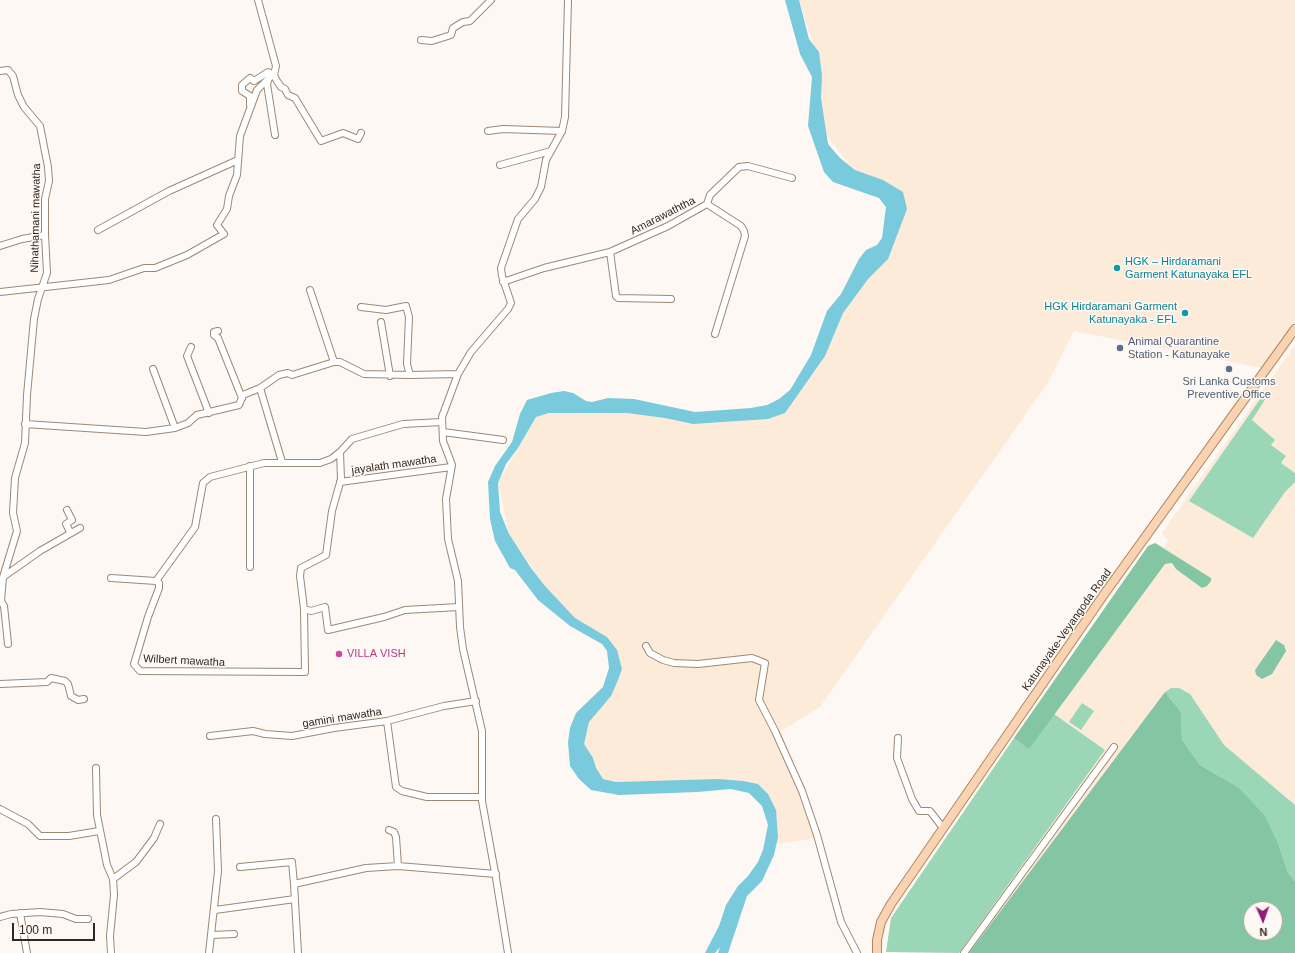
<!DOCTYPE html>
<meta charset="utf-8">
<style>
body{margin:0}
#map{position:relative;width:1295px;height:953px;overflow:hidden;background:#fdf8f4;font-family:Arial,sans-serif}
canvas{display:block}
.north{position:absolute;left:1243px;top:901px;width:40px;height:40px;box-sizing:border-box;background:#fdf8f4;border:1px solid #aba59f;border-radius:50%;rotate:178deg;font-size:11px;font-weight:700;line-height:16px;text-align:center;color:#302820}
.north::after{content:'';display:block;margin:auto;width:14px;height:18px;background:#931c79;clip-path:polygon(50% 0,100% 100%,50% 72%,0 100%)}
.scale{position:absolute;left:12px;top:923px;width:83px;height:18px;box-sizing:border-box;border:2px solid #302820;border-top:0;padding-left:5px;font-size:12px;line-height:14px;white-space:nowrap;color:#302820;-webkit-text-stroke:3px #fdf8f4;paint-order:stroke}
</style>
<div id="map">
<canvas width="1295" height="953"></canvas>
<div class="north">N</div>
<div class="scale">100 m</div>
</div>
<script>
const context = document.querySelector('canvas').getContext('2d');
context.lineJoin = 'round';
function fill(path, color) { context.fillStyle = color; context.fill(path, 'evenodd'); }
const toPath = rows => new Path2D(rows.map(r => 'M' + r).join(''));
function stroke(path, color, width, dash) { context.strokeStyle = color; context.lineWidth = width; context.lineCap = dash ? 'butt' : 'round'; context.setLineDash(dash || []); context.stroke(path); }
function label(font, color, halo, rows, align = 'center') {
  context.font = font + ' Arial,sans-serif'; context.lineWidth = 3; context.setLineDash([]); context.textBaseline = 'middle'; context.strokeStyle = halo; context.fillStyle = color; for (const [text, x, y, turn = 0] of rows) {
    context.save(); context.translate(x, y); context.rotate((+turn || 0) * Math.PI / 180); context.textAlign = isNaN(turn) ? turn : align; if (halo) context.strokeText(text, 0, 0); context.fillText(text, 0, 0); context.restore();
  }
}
fill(toPath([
 [799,0,1295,0,1295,329,1267,369,1074,331,1049,381,820,707,781,731,817,838,770,845,776,810,758,784,743,781,616,782,595,777,580,753,589,722,618,680,607,637,575,618,545,586,509,535,498,483,536,417,575,405,717,423,786,413,842,303,891,237,900,200,849,165,818,124,821,70],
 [1295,345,1295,953,886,952,891,918,1149,545,1155,543,1164,547,1168,541,1162,533],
 [1251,909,1275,909,1275,933,1251,933]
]), '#fdebda');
fill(toPath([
 [1263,395,1266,398,1252,420,1275,440,1271,445,1286,456,1281,463,1295,473,1295,482,1285,492,1253,538,1189,501],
 [1171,688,1179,688,1190,694,1224,745,1295,805,1295,881,1288,873,1279,846,1238,787,1200,765,1182,740,1181,712,1165,692],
 [1082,703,1094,711,1081,730,1069,722],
 [1054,714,1105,750,959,953,886,952,891,918,1014,738,1029,748]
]), '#9bd7b7');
fill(toPath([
 [1155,543,1211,578,1211,581,1207,586,1202,588,1176,569,1172,563,1165,564,1029,749,1014,738,1148,546],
 [1276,640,1284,645,1286,651,1272,674,1262,679,1256,675,1255,670],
 [1165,692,1181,712,1182,740,1200,765,1238,787,1265,816,1279,846,1288,873,1295,881,1295,953,969,953],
 [1251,909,1275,909,1275,933,1251,933]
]), '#84c6a4');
fill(toPath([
 [785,0,799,0,809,39,819,52,822,75,821,98,828,144,840,158,855,170,883,180,903,192,907,209,888,259,868,279,843,313,825,356,785,413,768,419,693,424,665,418,627,413,549,413,536,417,518,448,506,464,498,483,500,512,509,534,531,568,545,586,575,618,607,637,617,650,622,669,618,680,611,696,589,722,584,744,593,758,596,768,603,779,616,782,718,779,743,781,758,784,768,794,776,810,778,837,774,855,762,881,747,896,728,953,718,953,720,947,715,953,705,953,719,926,726,905,738,886,748,876,758,862,763,850,768,825,762,806,749,793,731,789,697,792,619,795,591,790,579,779,570,766,568,742,570,728,576,713,603,687,609,668,607,651,602,644,570,626,538,600,515,570,510,568,495,541,490,519,488,482,495,466,512,442,520,414,527,400,551,393,564,391,573,393,586,401,592,402,608,398,634,399,695,412,751,408,767,405,779,399,790,390,811,355,827,311,841,294,859,259,866,250,877,245,882,238,886,207,879,198,833,182,824,172,808,126,812,77,800,54]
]), '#79cadc');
const minor = toPath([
 [258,0,276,66,274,75,277,81,281,87,285,89,288,95,295,98,321,141,343,133,358,139,361,133],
 [421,40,432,41,451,35,453,28,463,22,470,21,491,0],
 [0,71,8,70,13,76,18,95,24,107,40,126,48,167,49,181,45,199,45,235,47,273,38,299,34,319,27,395,25,443,15,478,13,513,17,531,3,577],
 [250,105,250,96,242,91,242,85,250,78,254,81,268,72,274,75,269,78,267,84,275,135],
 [488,131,503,129,562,131],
 [500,165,551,151],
 [707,204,710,195,739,167,748,166,792,178],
 [98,230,169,191,238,160],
 [0,246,22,239,45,235],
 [610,252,616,296,618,298,671,299],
 [503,282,544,268,610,252,668,226,707,204,741,226,744,231,745,236,715,334],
 [310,290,334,362],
 [0,292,109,280,144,268,155,268,187,255,224,234,217,225,227,209,229,196,237,175,240,136,257,90,269,78],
 [361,307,386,310,406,306,409,317,407,364,410,375,458,374],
 [381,322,390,376],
 [218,331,214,332,214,335,218,338,242,398],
 [191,347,187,356,209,413],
 [153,369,175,428],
 [260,388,282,462],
 [25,424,146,432,175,428,188,423,197,415,239,405,243,395,260,388,279,375,288,373,292,375,334,362,340,362,364,374,410,375],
 [443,432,503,440],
 [340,452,341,479,332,511,326,555,301,568,300,576,304,609,311,611,325,607,328,630,384,617,405,610,459,607],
 [340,482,451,467],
 [67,510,72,520,66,524,70,532],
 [250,567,250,466],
 [111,578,156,581,159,583,159,588,148,617,134,664,140,671,305,672,304,609],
 [156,581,195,527,203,483,210,477,264,463,320,463,331,459,340,452,352,439,403,424,442,422],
 [1,601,3,577,40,551,80,528],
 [0,602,1,601,4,606,8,644],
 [646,646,650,653,663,660,674,663,698,664,752,658,765,663,759,700,775,731,802,791,817,835,841,922,857,953],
 [0,684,47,682,51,678,65,681,68,684,71,696,78,700,84,699],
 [387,721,396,787,402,791,427,797,482,797],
 [210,736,253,731,265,734,292,736,334,728,387,721,444,706,476,701],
 [898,738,897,758,912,799,919,811,930,811,943,828],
 [96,768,97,815,107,865,113,879,114,895,110,936,111,953],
 [0,809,28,824,40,836,69,836,99,831],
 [389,830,394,832,396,837,398,866],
 [240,867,292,862,294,884],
 [113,879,136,862,154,838,160,824],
 [215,910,295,899],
 [20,913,27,953],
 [0,917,11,914,40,912,63,914,76,919,88,919],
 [212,935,234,934],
 [209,953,218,871,216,819],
 [298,953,294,884,366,868,398,866,496,874],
 [508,953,496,878,482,801,482,731,463,649,460,627,458,581,448,539,446,499,452,465,443,441,442,417,458,374,471,352,508,309,511,303,502,276,501,268,518,219,535,199,541,187,546,160,562,131,565,117,568,0],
 [964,953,1114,747]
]);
const major = toPath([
 [877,953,877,940,881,922,891,904,1105,593,1295,329]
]);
stroke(minor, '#9d8874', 8);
stroke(major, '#b1855e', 10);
stroke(minor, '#fff', 6);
stroke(major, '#fad4b2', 8);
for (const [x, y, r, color] of [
 [1117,268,4,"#0f9aa8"],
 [1185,313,4,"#0f9aa8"],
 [1120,348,4,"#5c6f8a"],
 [1229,369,4,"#5c6f8a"],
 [339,654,4,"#d1479c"]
]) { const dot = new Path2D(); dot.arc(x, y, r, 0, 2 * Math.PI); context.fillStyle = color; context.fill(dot); stroke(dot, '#fdf8f4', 1.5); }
label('11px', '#302820', '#fdf8f4', [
 ["Amarawaththa",663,216,-27],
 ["Nihathamani mawatha",36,218,-89],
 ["jayalath mawatha",394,465,-8],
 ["Katunayake-Veyangoda Road",1067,630,-55],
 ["Wilbert mawatha",184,661,3],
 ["gamini mawatha",342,718,-9]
]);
label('11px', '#0d838f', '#fdf8f4', [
 ["HGK – Hirdaramani",1125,262],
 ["Garment Katunayaka EFL",1125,275],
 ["HGK Hirdaramani Garment",1177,307,"right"],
 ["Katunayaka - EFL",1177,320,"right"]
], 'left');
label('11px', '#4e5e75', '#fdf8f4', [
 ["Animal Quarantine",1128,342],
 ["Station - Katunayake",1128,355],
 ["Sri Lanka Customs",1229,382,"center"],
 ["Preventive Office",1229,395,"center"]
], 'left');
label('11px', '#b23c85', '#fdf8f4', [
 ["VILLA VISH",347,654]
], 'left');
</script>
